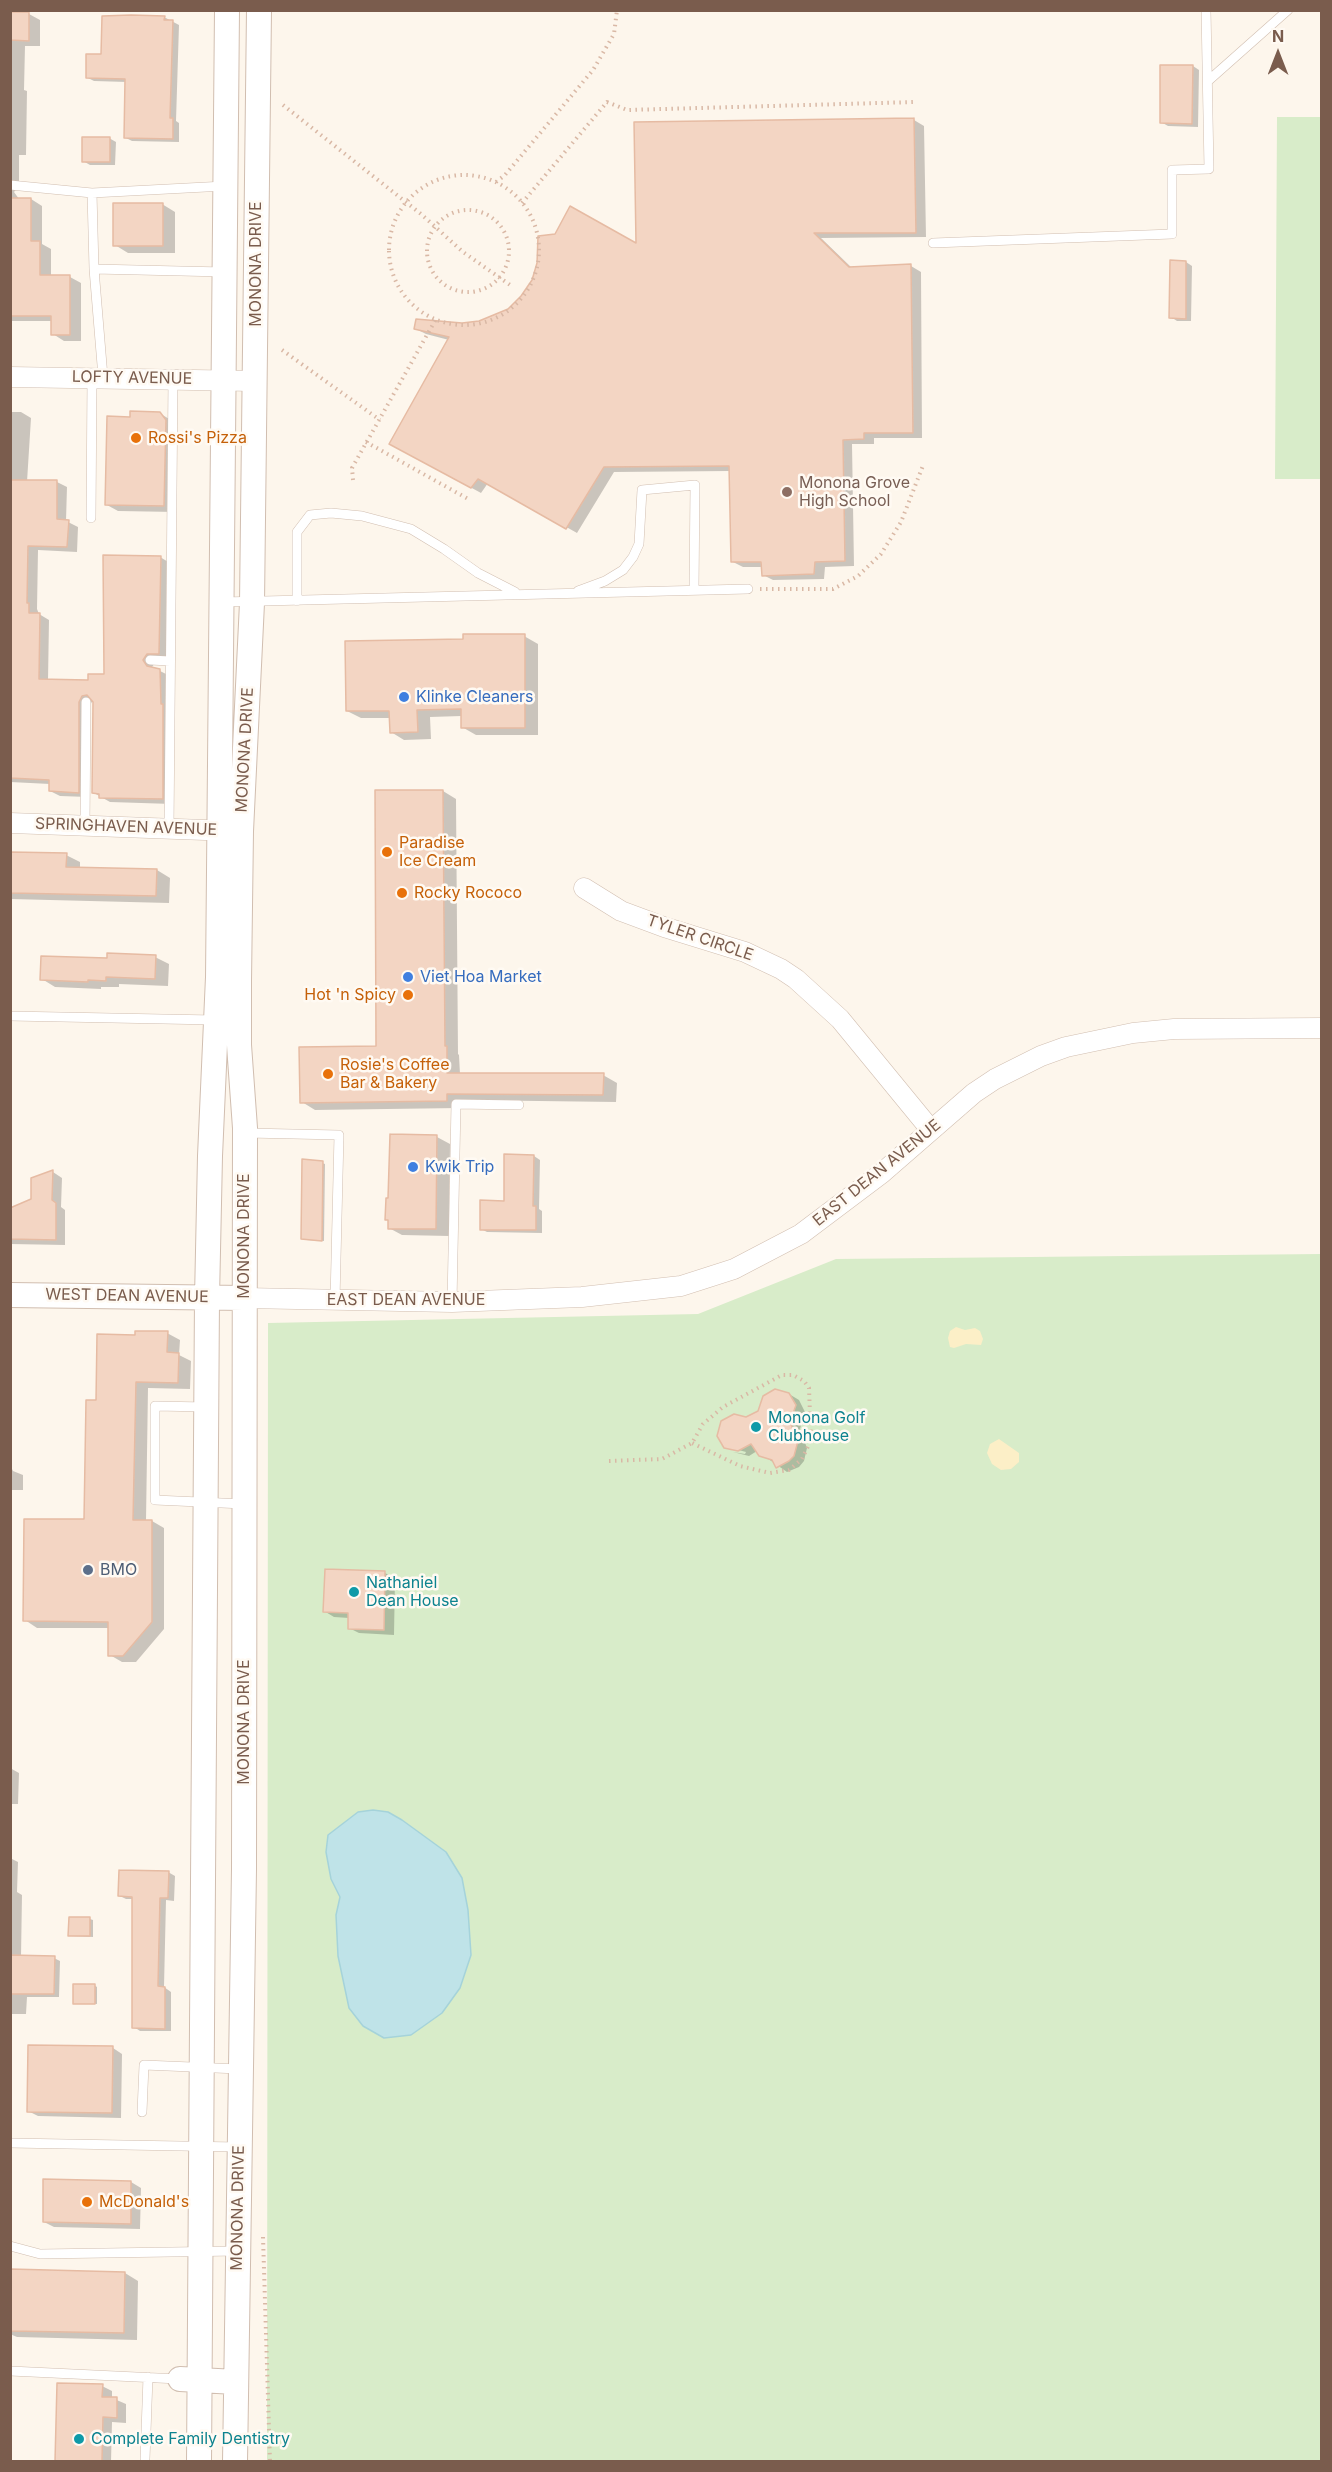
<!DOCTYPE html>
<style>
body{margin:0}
#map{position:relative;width:1332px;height:2472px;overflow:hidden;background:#fdf6ec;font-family:Inter,sans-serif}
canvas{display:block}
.frame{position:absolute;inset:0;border:12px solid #7a5c4d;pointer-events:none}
.north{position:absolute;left:1248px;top:24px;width:60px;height:60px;-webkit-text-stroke:4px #fffaf3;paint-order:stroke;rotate:0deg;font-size:16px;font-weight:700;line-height:24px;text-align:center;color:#7a5c4d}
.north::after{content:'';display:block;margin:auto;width:21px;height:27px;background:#7a5c4d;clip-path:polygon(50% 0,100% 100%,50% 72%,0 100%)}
</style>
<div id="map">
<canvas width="1332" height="2472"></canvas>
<div class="frame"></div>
<div class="north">N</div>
</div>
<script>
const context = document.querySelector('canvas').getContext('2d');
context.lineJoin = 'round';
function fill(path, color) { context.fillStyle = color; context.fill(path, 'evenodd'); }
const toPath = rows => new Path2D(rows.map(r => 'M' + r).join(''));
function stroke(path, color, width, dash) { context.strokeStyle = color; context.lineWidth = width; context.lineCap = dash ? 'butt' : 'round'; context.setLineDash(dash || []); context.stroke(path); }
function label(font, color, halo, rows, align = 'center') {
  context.font = font + ' Inter,sans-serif'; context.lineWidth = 5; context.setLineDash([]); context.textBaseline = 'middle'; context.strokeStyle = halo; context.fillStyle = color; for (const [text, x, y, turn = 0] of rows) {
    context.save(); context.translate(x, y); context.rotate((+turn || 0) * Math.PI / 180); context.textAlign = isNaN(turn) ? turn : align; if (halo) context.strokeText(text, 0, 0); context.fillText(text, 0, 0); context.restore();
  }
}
fill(toPath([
 [1277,117,1321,117,1321,479,1275,479],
 [1321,1254,1321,2461,267,2462,268,1323,698,1314,836,1259]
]), '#d8ecc9');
fill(toPath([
 [956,1327,965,1330,975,1328,980,1331,983,1339,981,1345,966,1344,954,1348,950,1347,948,1338,950,1331],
 [999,1439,1019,1453,1019,1462,1011,1469,1001,1470,992,1464,987,1453,990,1444]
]), '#fcefc7');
const water = toPath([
 [373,1810,388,1812,402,1820,446,1852,462,1878,468,1910,471,1955,460,1988,442,2013,411,2035,384,2038,363,2026,349,2008,338,1956,336,1915,340,1897,331,1879,326,1852,328,1835,358,1812,373,1810]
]);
fill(water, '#bfe3e8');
stroke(water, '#a5d3da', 1.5);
fill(toPath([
 [10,13,29,14,40,20,40,46,25,46,24,90,27,91,26,155,19,155,19,186,14,192,19,199,31,199,42,206,42,244,51,249,51,277,70,277,81,283,81,341,64,341,53,334,53,321,10,321],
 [164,17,179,25,176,121,179,123,179,142,132,141,126,138,127,82,94,81,88,78,103,55],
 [1193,66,1199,70,1198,127,1168,126,1161,122],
 [914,120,924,126,926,237,821,238,852,268,911,266,921,272,922,438,874,438,874,444,852,444,854,566,825,567,824,579,773,580,763,575,763,567,743,567,733,562,731,471,614,472,577,533,488,483,481,493,391,444,449,340,426,334,416,329,479,322,509,310,637,245],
 [109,138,116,142,115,165,90,165,83,161],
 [162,204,175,212,175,253,128,253,115,245],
 [1186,262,1192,266,1191,321,1177,321,1171,317],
 [10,412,21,412,31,418,27,482,57,482,67,487,66,521,78,527,77,552,38,550,37,609,39,614,49,620,48,681,90,681,105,675,160,557,170,563,168,658,158,659,152,667,170,676,172,804,110,802,94,793,94,697,89,708,88,797,60,796,50,791,50,784,10,782],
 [159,413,171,420,177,427,176,512,118,511,107,505,131,418],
 [524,636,538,644,538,735,476,735,462,727,462,716,430,717,431,739,404,740,391,732,391,718,361,718,347,711,465,640],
 [443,791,456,799,458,1054,459,1055,460,1074,603,1075,617,1083,616,1102,460,1100,460,1108,315,1110,302,1102,378,1047],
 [10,853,66,855,80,862,80,869,157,870,170,878,169,903,10,899],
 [155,957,169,964,168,986,119,984,119,987,101,987,101,989,55,987,42,979,108,959],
 [391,1136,437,1137,450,1144,449,1236,402,1235,389,1228],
 [534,1156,540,1160,539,1209,542,1211,542,1233,487,1232,481,1229,505,1202],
 [322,1163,325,1164,324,1241,306,1240,303,1239],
 [53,1172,62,1178,61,1207,65,1210,65,1245,10,1244,10,1209,33,1200],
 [167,1333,180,1340,179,1355,191,1361,190,1389,148,1388,146,1521,152,1521,164,1528,164,1629,136,1662,122,1662,110,1655,110,1628,37,1628,25,1620,85,1521,97,1401,136,1336],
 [789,1394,799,1400,805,1412,800,1429,807,1448,804,1461,799,1467,787,1472,757,1451,749,1456,733,1452,745,1454,746,1452,731,1448,731,1450,725,1447,746,1419],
 [10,1465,13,1471,23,1475,23,1490,10,1490],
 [385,1573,395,1578,394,1635,359,1633,349,1628,349,1618,334,1617,324,1611],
 [10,1768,19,1773,18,1804,10,1804],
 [10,1858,18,1862,17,1892,22,1895,21,1957,54,1958,60,1961,59,1997,27,1997,26,2014,10,2014],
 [168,1872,175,1876,174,1901,166,1900,164,1987,171,1992,171,2031,140,2031,134,2027,134,1899,126,1899,120,1896],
 [90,1919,93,1920,93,1937,70,1936],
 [94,1985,97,1987,97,2004,74,2003],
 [113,2048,122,2054,121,2118,38,2116,28,2111],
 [131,2182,141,2188,140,2229,54,2227,44,2222],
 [10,2271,125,2273,138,2281,137,2340,17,2337,10,2334],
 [58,2385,102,2386,112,2391,112,2398,126,2404,126,2423,112,2422,111,2462,56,2462]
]), '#0003');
const building = toPath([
 [10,12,29,12,29,41,10,40,10,12],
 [131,15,165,16,164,20,173,20,170,118,173,118,173,139,124,138,125,79,86,78,86,54,101,54,102,16,131,15],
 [1160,65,1193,65,1192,124,1160,123,1160,65],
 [914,118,916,233,814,233,849,267,911,264,913,433,864,433,864,439,843,440,845,561,815,562,814,574,762,576,761,562,731,562,729,466,604,467,566,529,478,479,471,488,389,444,449,337,414,329,416,319,462,323,479,321,508,309,521,296,532,280,537,263,538,236,555,234,570,206,636,243,634,122,914,118],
 [82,137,110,137,110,162,82,162,82,137],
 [10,198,31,198,31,241,40,241,40,275,70,275,70,335,51,335,51,316,10,316,10,198],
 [113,203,163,203,163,246,113,246,113,203],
 [1170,260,1186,261,1186,319,1169,318,1170,260],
 [130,411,160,412,166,420,164,506,105,505,107,416,130,417,130,411],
 [10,480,57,480,57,519,69,520,67,547,28,546,27,603,29,603,29,613,40,613,39,679,88,680,88,674,104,674,103,555,161,556,159,654,147,654,143,660,147,666,160,669,161,704,163,704,163,799,99,798,99,794,92,793,93,702,87,695,82,696,79,702,79,793,49,791,49,780,10,778,10,480],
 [463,634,525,634,525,728,461,728,461,709,417,710,418,732,390,733,389,711,346,711,345,641,463,639,463,634],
 [375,790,443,790,445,1046,447,1046,447,1073,604,1073,603,1095,447,1094,447,1101,300,1103,299,1047,376,1046,375,790],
 [10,852,67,853,66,867,157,869,156,896,10,893,10,852],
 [107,953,156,955,155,979,106,977,106,981,88,980,88,982,40,980,41,956,107,958,107,953],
 [390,1134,437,1135,436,1229,388,1229,388,1220,385,1220,386,1198,388,1198,390,1134],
 [504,1154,534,1155,533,1206,536,1206,536,1230,480,1230,480,1200,504,1201,504,1154],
 [302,1159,323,1161,322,1241,301,1239,302,1159],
 [53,1170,52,1200,56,1203,56,1240,10,1239,10,1208,31,1199,31,1178,53,1170],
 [135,1331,168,1331,167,1352,179,1353,178,1383,136,1382,133,1520,152,1520,152,1622,123,1656,108,1656,108,1622,23,1621,24,1519,84,1519,86,1400,96,1400,97,1334,135,1335,135,1331],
 [775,1389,789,1393,796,1405,790,1422,798,1441,794,1456,789,1461,776,1468,772,1460,759,1456,751,1444,738,1451,724,1448,717,1436,721,1421,734,1414,746,1417,758,1411,763,1396,775,1389],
 [325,1569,385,1571,384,1630,348,1629,348,1613,323,1612,325,1569],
 [119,1870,169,1871,168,1898,160,1898,158,1986,165,1987,165,2029,132,2028,132,1897,118,1896,119,1870],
 [69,1917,90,1917,90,1936,68,1936,69,1917],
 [10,1955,55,1956,54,1994,10,1994,10,1955],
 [73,1984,95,1984,95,2004,73,2004,73,1984],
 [28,2045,113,2046,112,2113,27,2112,28,2045],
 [43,2179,131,2181,131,2224,43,2222,43,2179],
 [10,2269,125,2272,124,2333,10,2331,10,2269],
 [57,2383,103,2384,102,2397,117,2397,117,2418,103,2417,102,2461,55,2461,57,2383]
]);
fill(building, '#f3d5c3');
stroke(building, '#e6bba3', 1.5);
const service = toPath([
 [1208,81,1288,10],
 [10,185,92,193,225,186],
 [92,193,94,269,224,272],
 [933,243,1172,234,1172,170,1209,169,1206,10],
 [94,269,103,377],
 [91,518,92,377],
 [578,591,605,581,623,570,633,557,639,544,642,490,695,485,694,590],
 [297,601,297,532,310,515,331,513,362,516,411,529,444,549,478,573,515,592],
 [223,602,748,589],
 [150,660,170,661],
 [85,827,86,702],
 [169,828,173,379],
 [10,1016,214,1020],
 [247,1133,339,1135,335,1300],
 [452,1302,456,1104,519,1105],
 [206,1407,155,1406,155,1500,244,1504],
 [142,2112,144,2065,239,2069],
 [10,2143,238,2147],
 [10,2246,40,2254,237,2251],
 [10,2371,179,2379],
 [145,2459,148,2377]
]);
const minor = toPath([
 [10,377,254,381],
 [10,823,233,831],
 [584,888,621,911,664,927,745,952,781,969,796,979,840,1019,931,1130],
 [244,1298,452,1302,582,1297,681,1286,734,1269,801,1234,882,1173,974,1093,995,1079,1041,1056,1066,1047,1133,1033,1174,1029,1322,1028]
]);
const tertiary = toPath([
 [10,1295,244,1298],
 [180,2379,236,2382],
 [199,2462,207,1298,210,1156,218,977,227,10],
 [235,2462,244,1869,245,1128,239,1045,239,981,241,831,252,603,259,10]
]);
stroke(service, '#d1beb0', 10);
stroke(minor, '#d1beb0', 21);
stroke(tertiary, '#d1beb0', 26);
stroke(toPath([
 [283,105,421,214,463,252,513,287],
 '389 250a75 75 0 1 1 150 0a75 75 0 1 1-150 0Z',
 [496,182,505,175,593,70,614,34,617,10],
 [522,203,607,102,627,110,915,102],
 '427 251a41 41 0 1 1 82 0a41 41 0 1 1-82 0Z',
 [282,350,380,420],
 [366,442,470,500],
 [353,480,352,468,436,319],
 [760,589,833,589,858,576,881,554,901,522,924,463],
 [609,1461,662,1459,692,1443,703,1424,723,1407,782,1375,793,1375,804,1381,809,1388,811,1440,802,1459,789,1470,770,1473,740,1466,692,1443],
 [263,2237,270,2462]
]), '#d9b8a5', 4, [1.5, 4.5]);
stroke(service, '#fff', 9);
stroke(minor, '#fff', 20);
stroke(tertiary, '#fff', 24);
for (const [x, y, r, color] of [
 [136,438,6,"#e8710a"],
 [787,492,6,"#8d6e63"],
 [404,697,6,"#3f7fe0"],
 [387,852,6,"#e8710a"],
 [402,893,6,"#e8710a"],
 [408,977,6,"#3f7fe0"],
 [408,995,6,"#e8710a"],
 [328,1074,6,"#e8710a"],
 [413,1167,6,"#3f7fe0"],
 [756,1427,6,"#0f9aa8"],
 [88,1570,6,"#5c6f8a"],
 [354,1592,6,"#0f9aa8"],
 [87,2202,6,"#e8710a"],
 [79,2439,6,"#0f9aa8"]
]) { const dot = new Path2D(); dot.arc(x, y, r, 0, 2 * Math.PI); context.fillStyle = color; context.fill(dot); stroke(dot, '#fffaf3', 2); }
label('16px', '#7a5c4d', '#fffaf3', [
 ["MONONA DRIVE",256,264,-90],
 ["LOFTY AVENUE",132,378,1],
 ["MONONA DRIVE",245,750,-87],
 ["SPRINGHAVEN AVENUE",126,827,2],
 ["TYLER CIRCLE",700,938,19],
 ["EAST DEAN AVENUE",877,1173,-39],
 ["MONONA DRIVE",244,1236,-90],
 ["WEST DEAN AVENUE",127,1296,1],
 ["EAST DEAN AVENUE",406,1300],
 ["MONONA DRIVE",244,1722,-90],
 ["MONONA DRIVE",238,2208,-89]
]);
label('16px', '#c56008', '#fffaf3', [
 ["Rossi's Pizza",148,438],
 ["Paradise",399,843],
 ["Ice Cream",399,861],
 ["Rocky Rococo",414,893],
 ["Hot 'n Spicy",396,995,"right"],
 ["Rosie's Coffee",340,1065],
 ["Bar & Bakery",340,1083],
 ["McDonald's",99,2202]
], 'left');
label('16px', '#785e54', '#fffaf3', [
 ["Monona Grove",799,483],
 ["High School",799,501]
], 'left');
label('16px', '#366cbe', '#fffaf3', [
 ["Klinke Cleaners",416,697],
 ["Viet Hoa Market",420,977],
 ["Kwik Trip",425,1167]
], 'left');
label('16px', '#0d838f', '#fffaf3', [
 ["Monona Golf",768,1418],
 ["Clubhouse",768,1436],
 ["Nathaniel",366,1583],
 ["Dean House",366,1601],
 ["Complete Family Dentistry",91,2439]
], 'left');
label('16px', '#4e5e75', '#fffaf3', [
 ["BMO",100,1570]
], 'left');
</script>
